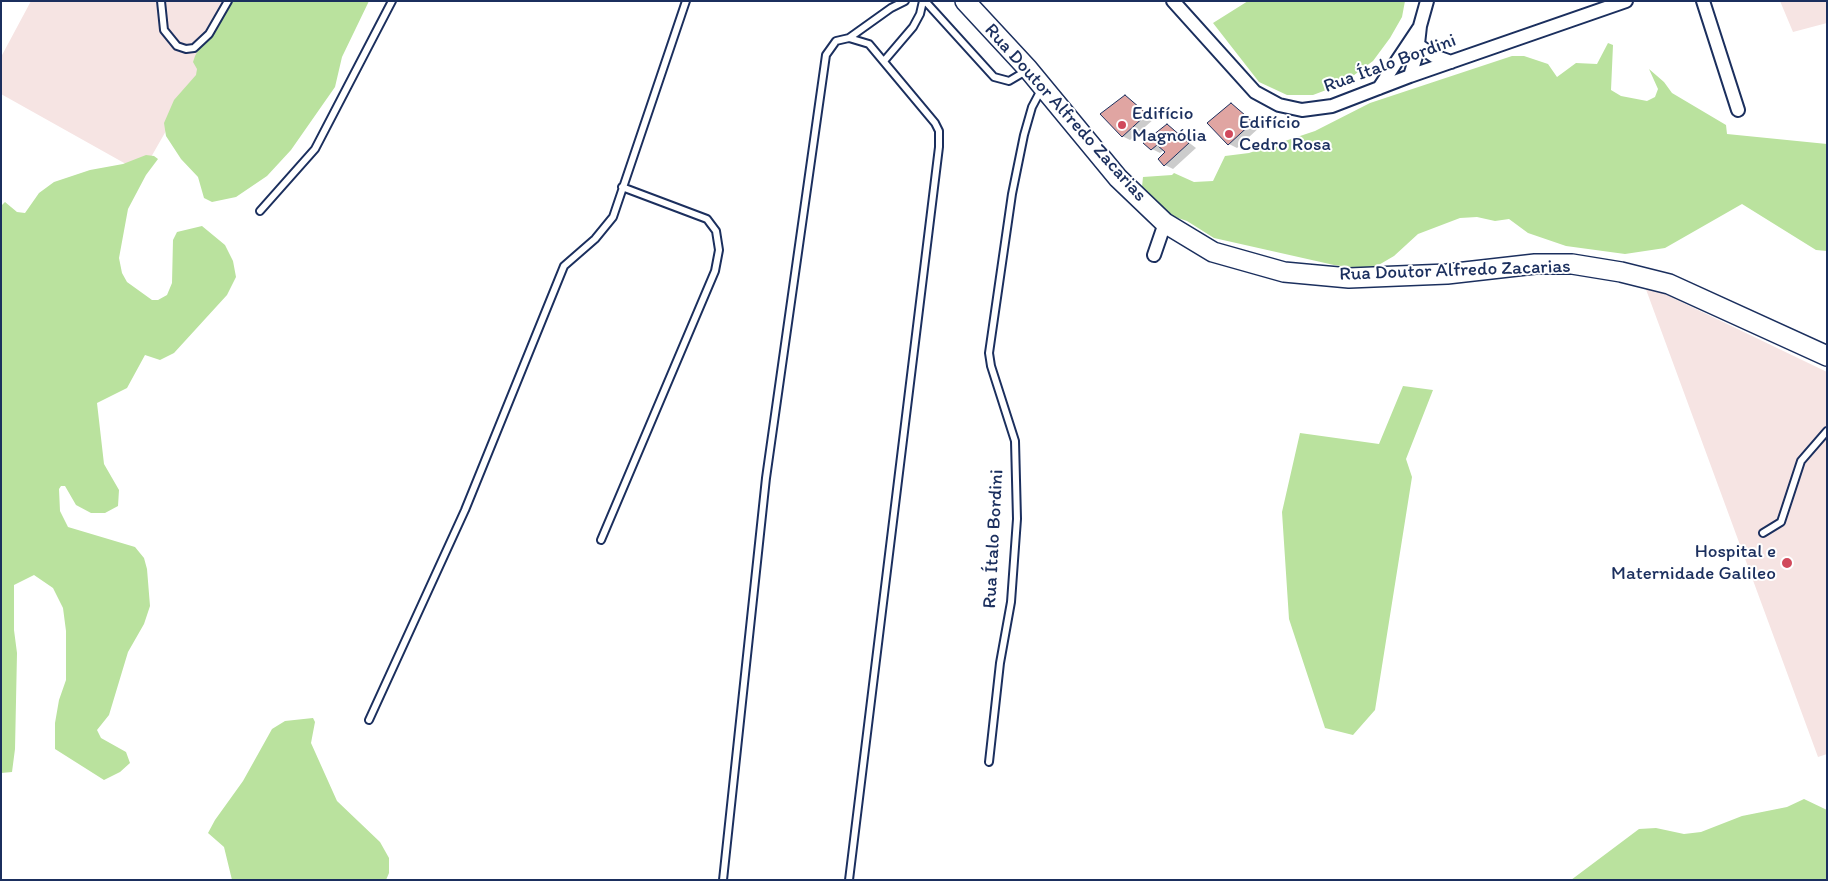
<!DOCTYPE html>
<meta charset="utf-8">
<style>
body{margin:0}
#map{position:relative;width:1828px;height:881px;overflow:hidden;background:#fff;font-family:Itim,sans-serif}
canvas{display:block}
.frame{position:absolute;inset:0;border:2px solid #1b2f5e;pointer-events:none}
</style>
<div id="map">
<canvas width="1828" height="881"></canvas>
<div class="frame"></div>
</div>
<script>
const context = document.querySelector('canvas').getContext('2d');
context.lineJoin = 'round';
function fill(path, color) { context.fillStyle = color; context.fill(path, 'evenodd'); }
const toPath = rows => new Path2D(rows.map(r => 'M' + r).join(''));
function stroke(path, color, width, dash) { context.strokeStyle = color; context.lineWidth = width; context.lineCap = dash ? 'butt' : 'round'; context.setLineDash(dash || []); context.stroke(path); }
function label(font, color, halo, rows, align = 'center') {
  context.font = font + ' Itim,sans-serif'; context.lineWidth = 4; context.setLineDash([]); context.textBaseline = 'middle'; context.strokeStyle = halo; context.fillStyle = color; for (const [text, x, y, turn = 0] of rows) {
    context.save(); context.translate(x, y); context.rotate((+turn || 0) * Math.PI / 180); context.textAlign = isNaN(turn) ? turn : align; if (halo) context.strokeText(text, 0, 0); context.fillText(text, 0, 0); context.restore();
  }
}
fill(toPath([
 [31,1,240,1,142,173,1,94,1,57],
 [1780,1,1827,1,1827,23,1793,32],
 [1644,284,1827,372,1827,754,1818,757]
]), '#f6e4e3');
fill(toPath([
 [226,1,369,1,342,57,335,87,291,150,267,176,236,197,212,202,204,198,198,177,181,159,166,136,164,123,174,100,196,75,197,69,193,62,195,56],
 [1248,1,1405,1,1402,17,1390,38,1373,61,1342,84,1313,95,1287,95,1259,82,1213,23],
 [1608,43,1613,45,1611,90,1621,96,1647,101,1655,97,1658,89,1649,69,1664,82,1672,93,1726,125,1727,134,1827,144,1827,251,1816,250,1742,204,1665,248,1625,254,1566,246,1528,233,1509,219,1495,221,1477,217,1460,218,1418,234,1394,256,1370,270,1334,265,1214,238,1187,221,1172,216,1158,204,1141,197,1143,177,1172,175,1174,173,1194,182,1213,181,1225,156,1249,153,1315,131,1370,103,1512,56,1524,56,1548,64,1557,77,1576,63,1597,64],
 [146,155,154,156,158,159,146,175,128,209,119,258,122,273,127,282,152,300,158,300,167,295,172,283,173,240,177,232,202,226,225,245,233,261,236,277,227,295,174,353,160,360,145,355,127,388,97,403,104,464,119,490,118,506,105,513,91,513,76,505,65,486,61,486,59,489,60,511,68,527,135,547,144,558,147,569,150,606,144,624,128,652,109,715,97,730,101,738,126,752,130,763,120,772,104,780,55,749,55,723,59,700,66,680,66,631,63,608,53,588,34,575,14,585,14,630,17,653,15,749,12,772,1,773,1,206,5,202,17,212,25,213,39,193,54,182,90,170,123,164],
 [1403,386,1433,390,1406,459,1412,477,1375,710,1353,735,1325,728,1289,619,1282,512,1300,433,1379,444],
 [313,718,315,722,311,743,337,801,380,842,389,858,389,873,386,880,232,880,224,847,208,833,215,820,243,781,272,729,285,721],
 [1804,799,1827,810,1827,880,1571,880,1639,829,1656,828,1684,834,1701,832,1742,816,1787,807]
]), '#bae29e');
fill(toPath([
 [1125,97,1154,119,1130,140,1122,136],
 [1231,105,1260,127,1237,148,1229,144],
 [1167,126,1196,148,1173,169,1165,165,1167,152,1164,150,1160,153,1152,149]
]), '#0003');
const building = toPath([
 [1125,95,1147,114,1122,137,1100,114,1125,95],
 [1231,103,1253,122,1228,145,1207,123,1231,103],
 [1167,124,1189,143,1164,166,1158,159,1165,152,1157,145,1151,150,1143,143,1167,124]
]);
fill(building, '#e0a5a2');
stroke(building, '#1b2f5e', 1);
const lane = toPath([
 [161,1,164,30,177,46,186,49,194,48,209,34,228,1],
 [925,1,994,77,1009,81,1026,71],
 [849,38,891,8,905,1],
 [884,61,913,27,920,14,923,1],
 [260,211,315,149,392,1],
 [1763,533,1781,522,1801,461,1827,431],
 [601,540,715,271,719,250,716,231,707,219,622,187],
 [369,720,465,510,564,266,595,239,613,217,686,1],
 [989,762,1000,663,1011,602,1017,519,1015,441,991,366,989,353,1012,194,1024,135,1032,107,1041,90],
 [723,880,766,478,826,55,836,41,849,38,869,44,935,123,939,131,939,147,849,880]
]);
const street = toPath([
 [1173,1,1255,92,1279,105,1302,110,1332,106,1410,76,1626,1],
 [1703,1,1738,110],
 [1418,45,1434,56,1451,62],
 [1410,76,1417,53,1420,26,1427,1],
 [1379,88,1419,28],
 [1154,255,1165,223]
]);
const secondary = toPath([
 [965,1,1028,69,1118,178,1165,223,1213,252,1284,272,1349,278,1447,274,1535,264,1572,264,1621,272,1669,284,1827,356]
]);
stroke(lane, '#1b2f5e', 10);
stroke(street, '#1b2f5e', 16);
stroke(secondary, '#1b2f5e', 22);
stroke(lane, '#fff', 6);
stroke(street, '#fff', 12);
stroke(secondary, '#fff', 19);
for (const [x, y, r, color] of [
 [1122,125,5,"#d1495b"],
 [1229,134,5,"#d1495b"],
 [1787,563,6,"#d1495b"]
]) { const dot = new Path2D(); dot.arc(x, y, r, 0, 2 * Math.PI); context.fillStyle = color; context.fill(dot); stroke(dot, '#fff', 2); }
label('19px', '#1b2f5e', '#fff', [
 ["Rua Ítalo Bordini",1390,64,-20],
 ["Rua Doutor Alfredo Zacarias",1065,113,48],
 ["Rua Doutor Alfredo Zacarias",1455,271,-2],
 ["Rua Ítalo Bordini",994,539,-87]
]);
label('19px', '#1b2f5e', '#fff', [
 ["Edifício",1132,114],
 ["Magnólia",1132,136],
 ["Edifício",1239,123],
 ["Cedro Rosa",1239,145],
 ["Hospital e",1776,552,"right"],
 ["Maternidade Galileo",1776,574,"right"]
], 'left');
</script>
